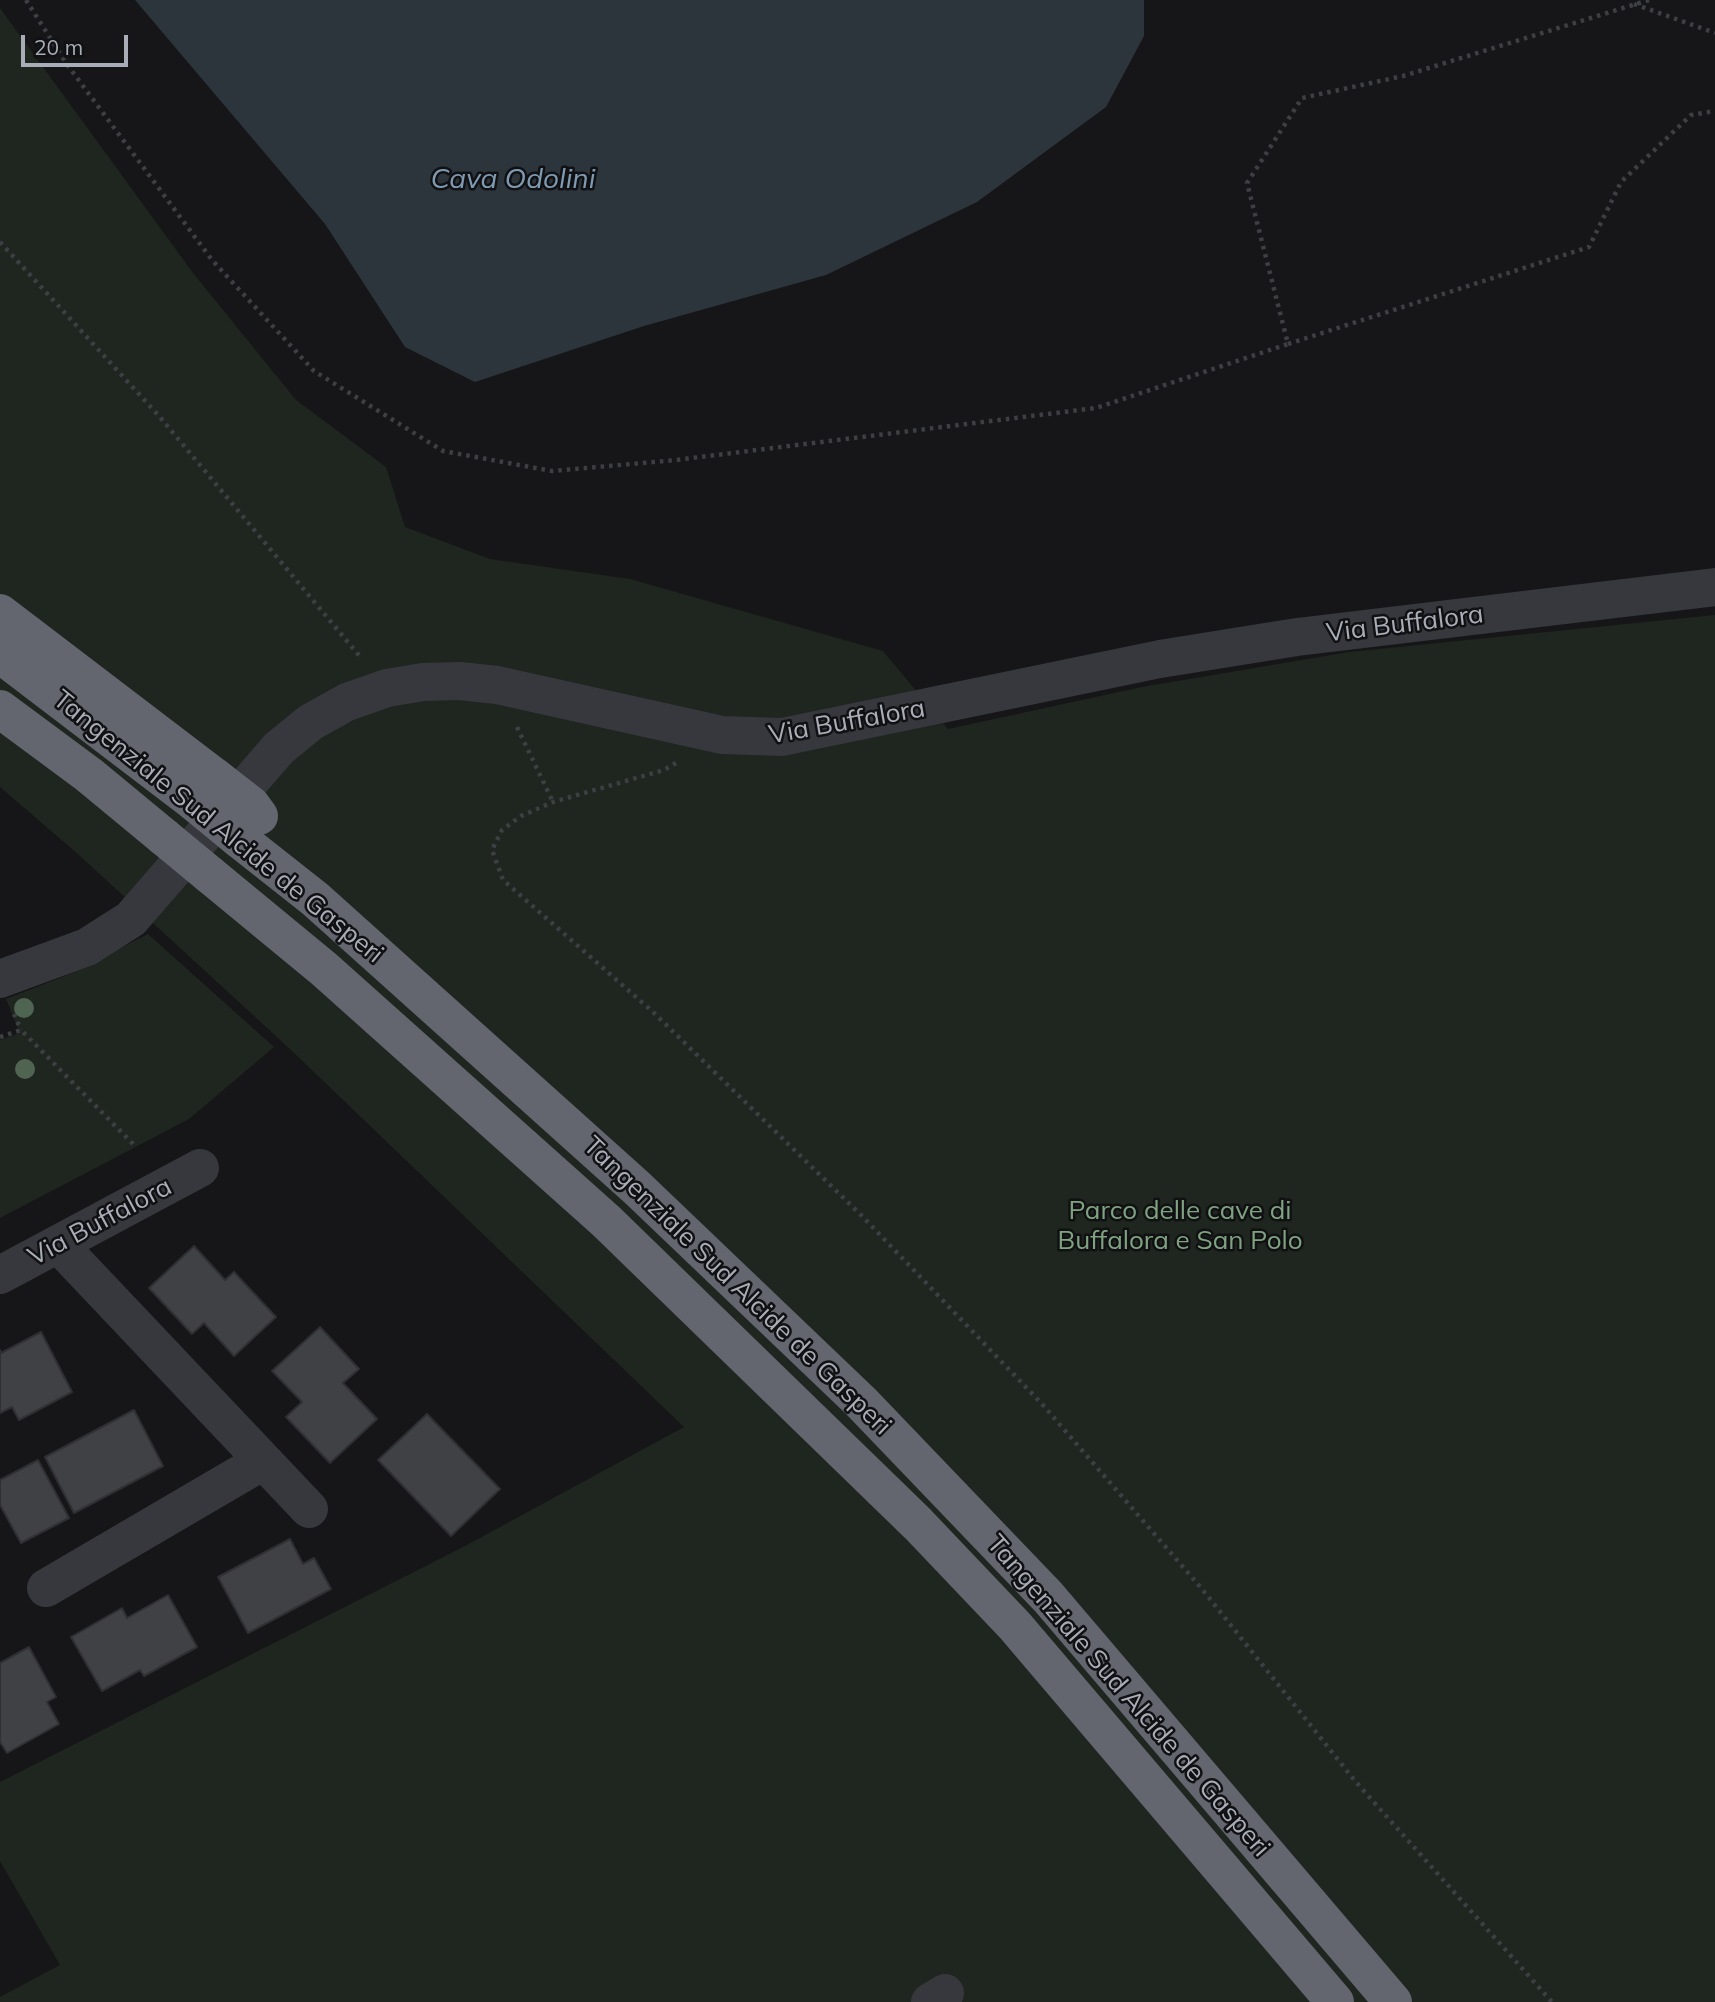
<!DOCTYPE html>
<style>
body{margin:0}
#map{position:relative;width:1715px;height:2002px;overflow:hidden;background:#161618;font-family:Mulish,sans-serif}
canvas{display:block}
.scale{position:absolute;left:21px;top:35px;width:107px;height:32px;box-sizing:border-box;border:4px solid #a8adb8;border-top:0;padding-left:9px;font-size:21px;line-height:24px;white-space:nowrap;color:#a8adb8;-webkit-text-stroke:5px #111113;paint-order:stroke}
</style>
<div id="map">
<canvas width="1715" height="2002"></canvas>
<div class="scale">20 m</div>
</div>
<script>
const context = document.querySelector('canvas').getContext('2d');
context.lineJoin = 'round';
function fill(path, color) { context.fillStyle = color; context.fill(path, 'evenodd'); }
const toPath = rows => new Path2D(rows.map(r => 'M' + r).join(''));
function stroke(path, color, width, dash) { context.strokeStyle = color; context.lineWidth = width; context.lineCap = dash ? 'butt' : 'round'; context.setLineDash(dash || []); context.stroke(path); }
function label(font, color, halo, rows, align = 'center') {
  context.font = font + ' Mulish,sans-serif'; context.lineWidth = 5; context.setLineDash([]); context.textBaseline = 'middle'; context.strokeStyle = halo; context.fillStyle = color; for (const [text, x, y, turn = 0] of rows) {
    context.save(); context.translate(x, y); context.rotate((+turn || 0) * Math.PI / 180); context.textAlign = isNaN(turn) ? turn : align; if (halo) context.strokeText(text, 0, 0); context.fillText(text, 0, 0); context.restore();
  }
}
fill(toPath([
 [0,8,193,273,296,400,386,467,405,527,490,559,630,579,883,651,948,729,1142,687,1349,652,1715,615,1715,2002,0,2002,0,1997,60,1965,0,1861,0,1782,465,1546,684,1427,291,1050,79,855,0,787],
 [148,934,274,1047,189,1119,0,1218,0,1040,20,1033,6,999,65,976]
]), '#1e261f');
fill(toPath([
 [135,0,1144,0,1144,36,1106,107,977,202,826,275,644,326,475,382,405,347,325,224]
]), '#2c353c');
const building = toPath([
 [194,1246,225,1280,234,1272,276,1317,234,1356,204,1323,192,1334,149,1288,194,1246],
 [320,1327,359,1369,343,1383,377,1419,330,1463,286,1417,302,1402,272,1371,320,1327],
 [41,1332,72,1392,19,1420,12,1407,0,1413,0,1350,1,1353,41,1332],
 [134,1410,163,1466,74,1513,45,1457,134,1410],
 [427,1414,500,1489,451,1536,378,1460,427,1414],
 [38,1460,69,1518,21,1543,0,1505,0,1480,38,1460],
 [290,1539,303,1564,314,1558,331,1589,248,1633,218,1577,290,1539],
 [168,1595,197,1647,144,1676,140,1670,102,1691,71,1637,122,1608,127,1618,168,1595],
 [29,1647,56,1697,47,1702,59,1724,7,1753,0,1742,0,1663,29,1647]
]);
fill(building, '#404145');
stroke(building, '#303034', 2);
stroke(toPath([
 [26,0,66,63,212,260,314,371,443,451,552,471,676,460,1096,408,1288,344,1247,183,1302,98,1403,76,1649,0],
 [1634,4,1715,33],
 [0,242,159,416,362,659],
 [1288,344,1589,247,1621,182,1691,115,1715,111],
 [517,727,553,802],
 [676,763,664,770,553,802,521,816,502,830,492,850,503,880,653,1012,862,1216,1042,1404,1202,1589,1355,1781,1552,2002],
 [14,1014,21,1030],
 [0,1037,21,1030,136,1147]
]), '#3d3f44', 4.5, [3.5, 5]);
stroke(toPath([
 [0,979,87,947,131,919,279,748,311,722,347,702,387,688,423,682,460,681,497,685,722,735,782,737,1160,659,1297,637,1715,587],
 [58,1244,309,1509],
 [0,1275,200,1168],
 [46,1588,263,1461],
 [930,2002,945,1993]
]), '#37383d', 38);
stroke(toPath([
 [0,613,215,777],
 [0,654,194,802],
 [0,709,89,775,164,837],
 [239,839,315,899,637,1188,861,1402,1048,1597,1393,2002],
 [210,875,324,969,606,1221,918,1524,1015,1626,1335,2002]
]), '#63666e', 38);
stroke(toPath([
 [215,777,251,805,259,816],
 [194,802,239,839],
 [164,837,210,875]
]), '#63666e', 38);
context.fillStyle = '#506452';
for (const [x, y] of [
 [24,1008],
 [25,1069]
]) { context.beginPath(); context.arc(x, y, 10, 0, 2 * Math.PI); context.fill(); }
label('26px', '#a8adb8', '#111113', [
 ["Via Buffalora",1405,624,-7],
 ["Via Buffalora",847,722,-10],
 ["Tangenziale Sud Alcide de Gasperi",218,827,39],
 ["Via Buffalora",100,1222,-28],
 ["Tangenziale Sud Alcide de Gasperi",737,1286,44],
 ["Tangenziale Sud Alcide de Gasperi",1128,1696,49]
]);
label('26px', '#7fa381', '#111113', [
 ["Parco delle cave di",1180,1211],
 ["Buffalora e San Polo",1180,1241]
]);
label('italic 28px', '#7f9bb3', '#111113', [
 ["Cava Odolini",513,180]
]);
</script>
